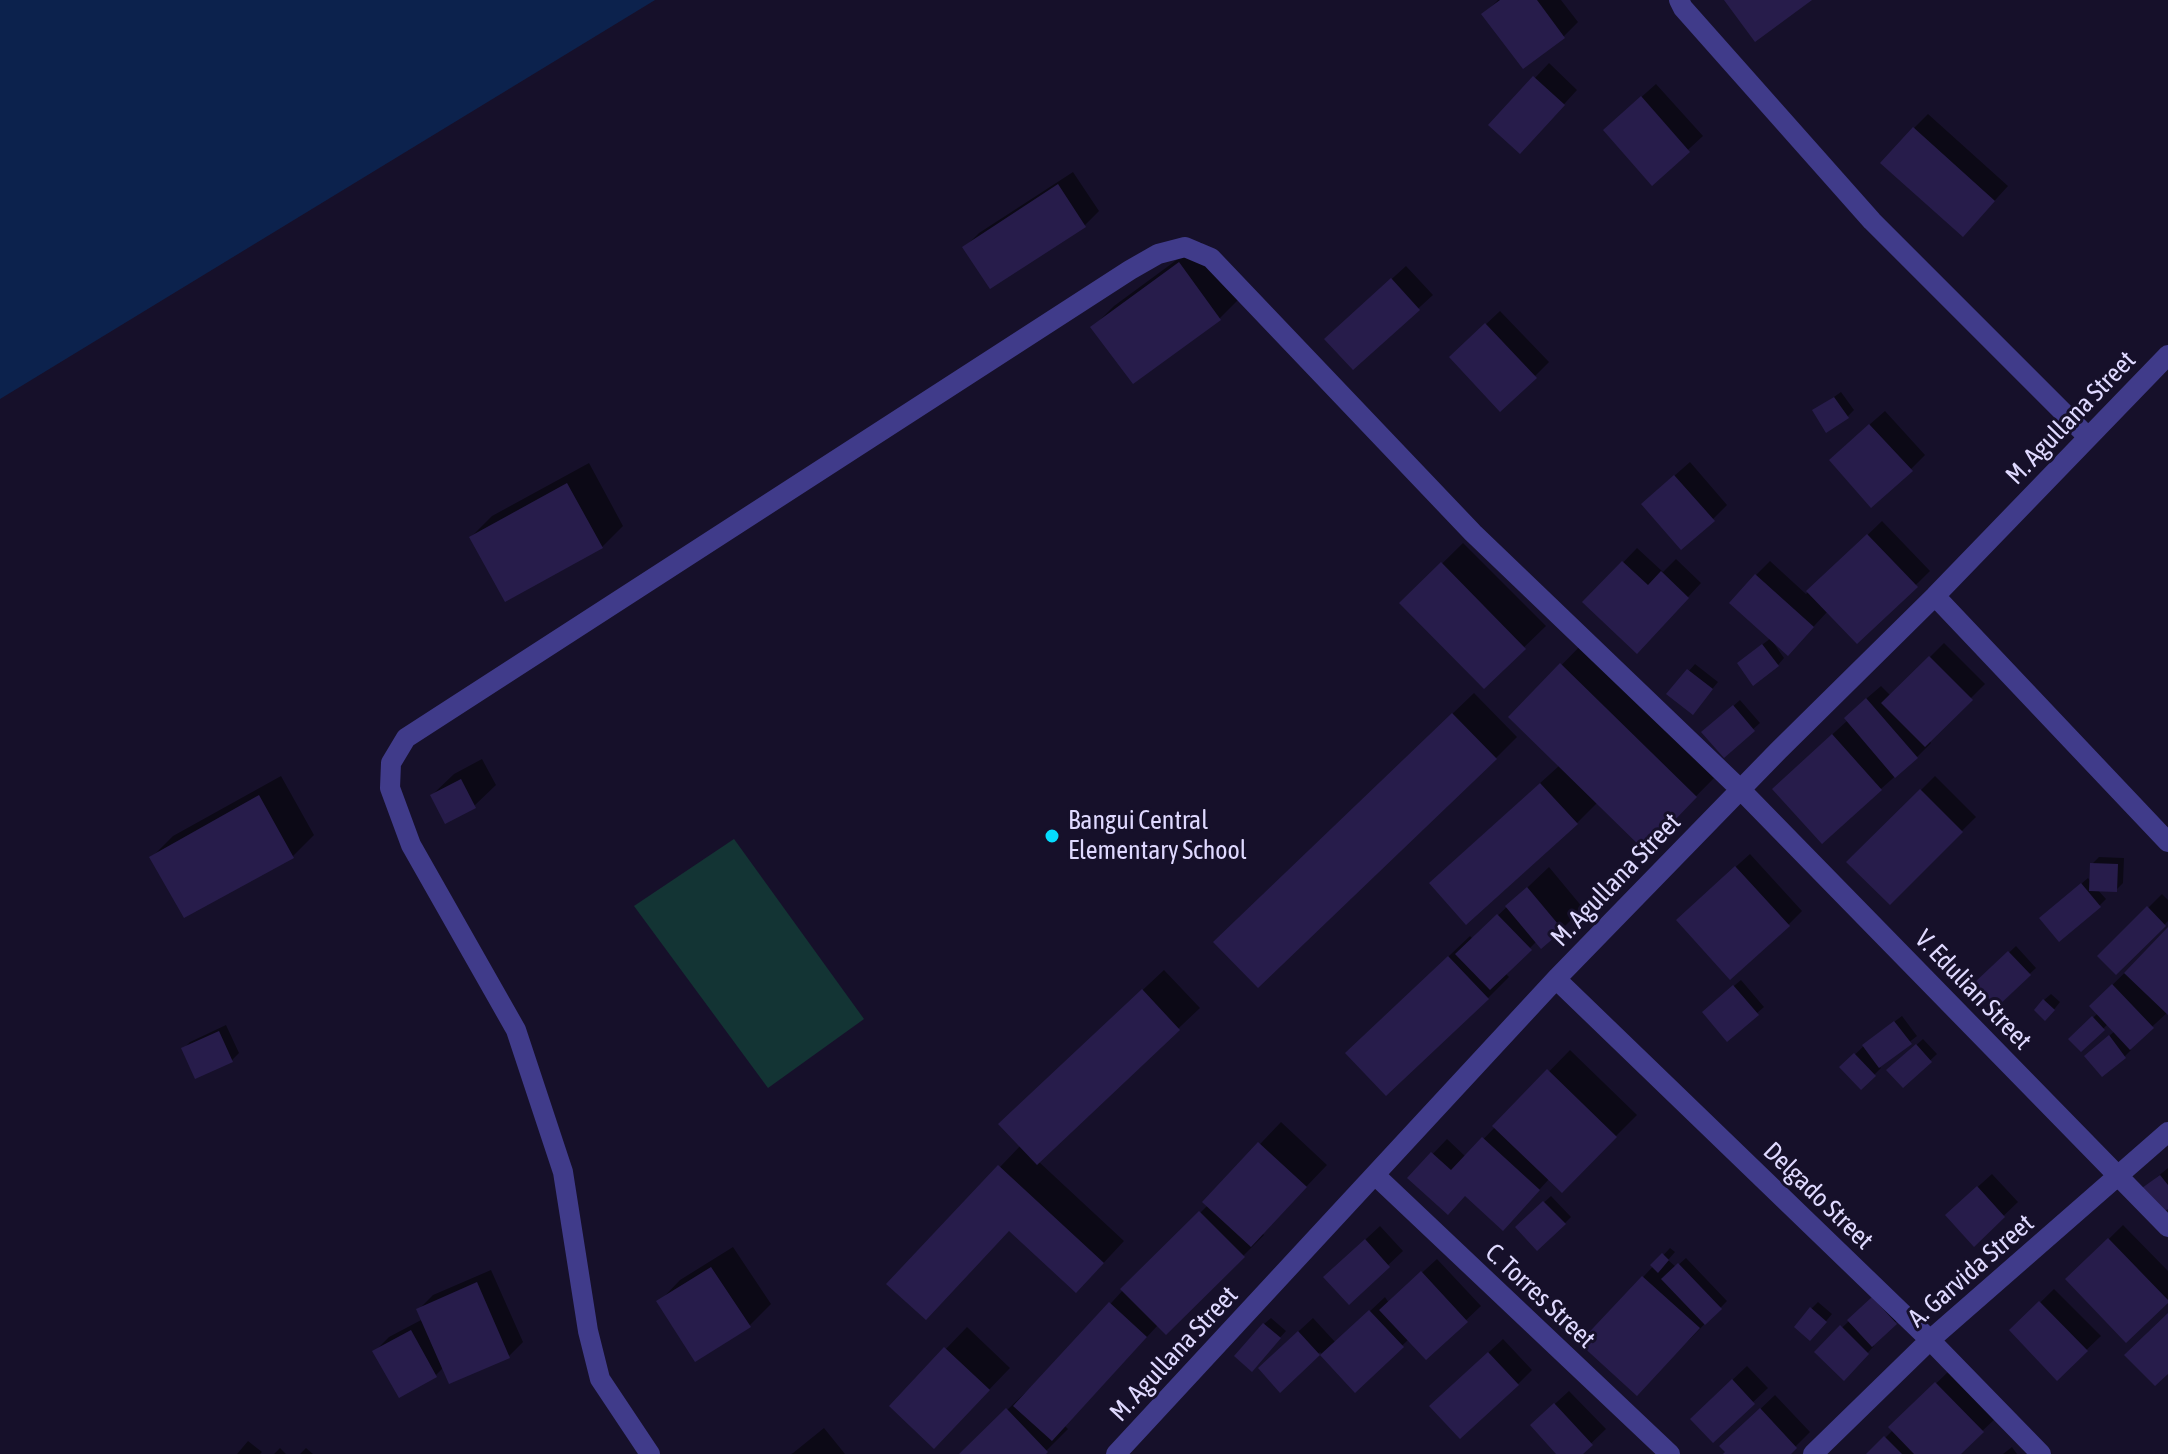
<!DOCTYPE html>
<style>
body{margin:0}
canvas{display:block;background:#16102a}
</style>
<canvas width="2168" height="1454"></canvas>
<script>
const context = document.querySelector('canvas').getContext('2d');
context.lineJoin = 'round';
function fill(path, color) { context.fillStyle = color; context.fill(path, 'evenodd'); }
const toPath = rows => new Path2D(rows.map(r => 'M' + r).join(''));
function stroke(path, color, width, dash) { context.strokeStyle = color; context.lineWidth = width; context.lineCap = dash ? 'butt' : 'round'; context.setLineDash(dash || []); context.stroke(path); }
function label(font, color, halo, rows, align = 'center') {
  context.font = font + ' "Asap Condensed",sans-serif'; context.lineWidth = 6; context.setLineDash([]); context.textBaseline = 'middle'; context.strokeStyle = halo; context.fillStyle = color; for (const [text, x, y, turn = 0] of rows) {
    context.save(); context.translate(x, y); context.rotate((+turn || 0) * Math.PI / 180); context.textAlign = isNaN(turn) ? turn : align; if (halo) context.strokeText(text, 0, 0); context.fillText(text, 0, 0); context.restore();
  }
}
fill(toPath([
 [734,839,864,1019,768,1088,634,906]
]), '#133434');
fill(toPath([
 [0,0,655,0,0,399]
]), '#0c224d');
fill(toPath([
 [1498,0,1561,0,1578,22,1564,36,1523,67,1484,14],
 [1549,63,1577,90,1534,137,1491,125],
 [1656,84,1703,136,1652,183,1620,116],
 [1928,114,2008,186,1977,220,1914,128],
 [1073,172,1099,211,1085,225,990,286,965,247,979,233],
 [1201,242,1241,297,1220,318,1133,381,1093,327,1114,306],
 [1406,266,1433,295,1353,368,1341,325],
 [1500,311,1549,362,1535,376,1466,343],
 [1841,392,1854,410,1847,417,1814,411],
 [1885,411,1925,455,1911,469,1845,446],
 [1690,462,1727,505,1713,519,1657,491],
 [589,463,623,526,602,547,471,537,492,516],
 [1882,521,1930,571,1858,642,1828,611,1802,639,1773,642,1784,658,1778,665,1746,657,1771,638,1756,575,1770,561,1806,594],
 [1463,543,1546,626,1484,686,1402,603],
 [1637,548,1663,572,1676,559,1701,583,1651,637,1585,602],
 [1944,643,1985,684,1929,740,1931,743,1917,757,1822,841,1788,775,1848,720,1860,704,1881,686,1891,696],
 [1582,644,1717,775,1645,848,1598,802,1577,823,1453,862,1560,765,1511,717],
 [1695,664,1718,682,1699,705,1669,694],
 [1474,693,1517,737,1496,758,1236,921],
 [1740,700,1760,723,1724,755,1711,726],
 [482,759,496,785,474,806,432,795,454,774],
 [281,776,314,835,293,856,152,857,173,836],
 [1935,776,1976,817,1890,902,1849,862],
 [1750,854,1802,911,1788,925,1692,906],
 [2099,857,2124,858,2123,883,2116,890,2097,889,2106,899,2099,906,2048,912,2088,878,2091,882,2092,864],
 [1549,867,1583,908,1562,929,1537,941,1505,973,1509,977,1488,998,1369,1032,1470,936,1473,939],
 [2162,894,2168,900,2168,921,2116,973,2100,956],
 [2168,930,2168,1012,2130,1047,2131,1050,2125,1056,2102,1074,2093,1049,2115,1031,2108,1024,2081,1050,2071,1039,2098,1013,2091,1006],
 [2016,946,2036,968,1997,1004,1977,983],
 [1164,970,1200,1008,1038,1161,1124,1241,1097,1270,1000,1167,1021,1145,1022,1103],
 [1741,980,1764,1007,1727,1039,1711,1005],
 [2051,994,2060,1002,2052,1012,2044,1000],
 [1902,1016,1917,1036,1879,1066,1881,1068,1861,1088,1842,1067,1871,1039],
 [226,1025,239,1053,232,1060,184,1048,190,1042],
 [1923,1039,1937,1054,1903,1086,1895,1064],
 [1570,1050,1637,1115,1562,1190,1550,1178,1517,1214,1465,1194,1410,1178,1447,1139,1466,1157],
 [1281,1122,1327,1165,1262,1233,1264,1235,1166,1333,1158,1325,1065,1426,1068,1429,1043,1454,961,1454,1029,1389,1031,1391,1123,1290,1208,1205,1205,1202],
 [2168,1168,2168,1206,2151,1182],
 [1992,1174,2018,1202,1974,1244,1962,1201],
 [1551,1196,1571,1217,1565,1223,1517,1227],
 [2123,1225,2168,1271,2168,1300,2068,1279],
 [1380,1226,1403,1251,1349,1302,1340,1263],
 [733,1247,771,1304,750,1325,659,1302,680,1280],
 [1670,1248,1675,1252,1668,1260,1676,1267,1686,1258,1727,1301,1658,1372,1582,1343],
 [1437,1259,1481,1306,1426,1358,1409,1339,1356,1390,1320,1352,1280,1390,1274,1354,1313,1318,1336,1343,1385,1297,1389,1303],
 [491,1270,523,1342,509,1356,444,1367,436,1375,375,1351,389,1337,423,1319,419,1309,433,1295],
 [2054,1289,2101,1336,2057,1378,2012,1330],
 [1880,1292,1902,1316,1872,1344,1874,1346,1844,1378,1816,1352],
 [1818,1302,1832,1314,1817,1332,1811,1309],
 [1271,1318,1286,1331,1258,1362,1264,1324],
 [967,1327,1010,1368,955,1425,891,1406],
 [1503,1339,1532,1370,1518,1384,1446,1392],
 [1747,1366,1768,1388,1713,1440,1706,1405],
 [1950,1370,1997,1417,1958,1454,1869,1454,1893,1430,1891,1427],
 [1569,1391,1606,1429,1580,1454,1559,1454,1546,1412],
 [1775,1395,1810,1432,1788,1454,1725,1454,1736,1432],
 [824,1428,845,1454,791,1454,793,1453],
 [248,1441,262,1452,260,1454,237,1454],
 [2012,1447,2017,1454,2003,1454],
 [280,1448,286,1454,274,1454],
 [306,1448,313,1454,300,1454]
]), '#0007');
fill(toPath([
 [1500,0,1537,0,1565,38,1523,69,1481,14],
 [1724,0,1812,0,1755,42],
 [1533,76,1565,105,1520,154,1488,125],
 [1641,96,1690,152,1652,186,1603,130],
 [1913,127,1995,201,1963,237,1880,163],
 [1058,184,1086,227,990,289,962,247],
 [1179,262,1221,320,1133,384,1090,327],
 [1391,278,1420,310,1353,370,1324,339],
 [1485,323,1537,378,1500,412,1449,357],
 [1834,397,1849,418,1826,433,1812,410],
 [1869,424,1913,471,1871,508,1829,460],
 [1674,475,1715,521,1681,550,1641,504],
 [567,483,603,548,505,602,469,537],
 [1867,534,1918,587,1857,644,1806,591],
 [1622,561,1648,585,1661,571,1689,598,1637,654,1582,602],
 [1441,562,1526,649,1484,689,1399,603],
 [1755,574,1814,627,1788,656,1729,603],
 [1762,644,1779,666,1753,686,1737,663],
 [1929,656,1973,700,1925,747,1881,703],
 [1560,663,1697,797,1645,851,1508,717],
 [1687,669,1713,689,1693,715,1666,694],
 [1866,698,1918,758,1895,778,1844,718],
 [1733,705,1755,731,1724,758,1701,732],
 [1452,713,1497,759,1258,988,1213,942],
 [1832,734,1882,790,1822,844,1772,789],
 [461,779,476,808,445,824,430,795],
 [1540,783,1578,824,1466,925,1429,883],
 [1920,789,1963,832,1890,905,1846,862],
 [259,795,294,858,184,918,149,857],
 [2090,863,2118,864,2117,892,2089,891],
 [1735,866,1790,926,1730,980,1676,920],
 [2081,883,2101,907,2059,942,2039,918],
 [1527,887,1563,930,1541,949,1505,906],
 [2147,906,2166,926,2116,975,2097,956],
 [1497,914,1532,950,1490,990,1455,954],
 [2168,927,2168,1015,2124,973],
 [2008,951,2031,975,1997,1007,1974,983],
 [1448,956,1489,999,1386,1096,1345,1053],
 [2112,984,2154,1028,2130,1050,2089,1006],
 [1733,985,1759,1015,1727,1042,1702,1012],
 [1142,989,1180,1030,1037,1165,998,1124],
 [2043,999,2055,1010,2045,1021,2034,1010],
 [2092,1016,2105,1030,2081,1052,2068,1039],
 [1894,1021,1912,1044,1879,1068,1862,1045],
 [219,1031,233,1062,195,1079,181,1048],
 [2109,1035,2126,1058,2102,1077,2084,1056],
 [1916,1044,1932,1062,1903,1088,1886,1070],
 [1854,1053,1876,1076,1861,1090,1839,1067],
 [1547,1069,1617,1137,1562,1193,1492,1126],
 [1482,1137,1540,1190,1503,1231,1465,1196,1448,1215,1407,1178,1431,1152,1451,1170],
 [1258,1142,1307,1187,1251,1247,1202,1202],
 [998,1165,1104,1263,1076,1293,1009,1231,926,1320,886,1284],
 [2160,1175,2168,1185,2168,1209,2162,1213,2142,1188],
 [1977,1186,2005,1217,1974,1247,1945,1215],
 [1543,1201,1566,1224,1537,1251,1515,1227],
 [1199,1211,1245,1257,1166,1335,1120,1289],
 [2108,1238,2168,1300,2168,1303,2126,1343,2065,1279],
 [1365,1239,1390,1267,1349,1305,1323,1277],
 [1662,1253,1669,1260,1658,1273,1650,1265],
 [1678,1263,1722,1309,1705,1325,1661,1279],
 [711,1267,751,1327,695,1362,656,1301],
 [1421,1271,1468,1322,1426,1360,1379,1310],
 [1642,1276,1700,1328,1637,1396,1579,1343],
 [477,1282,510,1358,449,1384,416,1309],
 [1872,1297,1897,1324,1872,1347,1847,1320],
 [2039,1301,2088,1351,2057,1381,2009,1330],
 [1109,1302,1147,1337,1052,1441,1013,1406],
 [1810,1307,1827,1322,1810,1341,1794,1327],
 [1369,1310,1404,1347,1355,1393,1320,1355],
 [2168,1313,2168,1374,2155,1386,2124,1355],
 [1263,1323,1281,1338,1252,1372,1234,1356],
 [1840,1325,1869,1354,1844,1381,1814,1352],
 [411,1330,437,1377,399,1398,372,1351],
 [1298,1331,1320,1355,1280,1393,1258,1368],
 [944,1347,990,1390,934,1449,889,1406],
 [1488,1352,1519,1385,1460,1439,1429,1406],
 [1732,1379,1755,1404,1713,1443,1690,1419],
 [1935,1382,1984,1432,1961,1454,1914,1454,1888,1427],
 [1554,1403,1593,1445,1583,1454,1556,1454,1530,1425],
 [1006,1408,1048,1452,1046,1454,959,1454],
 [1760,1408,1797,1448,1791,1454,1723,1454,1725,1452,1719,1446],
 [1884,1436,1902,1454,1866,1454]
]), '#271c4b');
stroke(toPath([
 [1679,0,1683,8,1872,221,2088,437],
 [1935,596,2168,842],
 [1556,979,1930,1340,2041,1454],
 [1375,1175,1670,1454],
 [650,1454,600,1379,588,1331,563,1172,516,1030,411,845,390,788,391,763,406,738,1130,270,1158,254,1185,247,1211,258,1473,533,1741,790,2168,1227],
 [1116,1454,1556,979,1778,751,1935,596,2168,355],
 [1813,1454,1930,1340,2168,1132]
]), '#403b8a', 20);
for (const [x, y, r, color] of [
 [1052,836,8,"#05ddff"]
]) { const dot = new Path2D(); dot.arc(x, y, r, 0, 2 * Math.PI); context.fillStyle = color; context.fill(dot); stroke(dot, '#16102a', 3); }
label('26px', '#dfd9ff', '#16102a', [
 ["M. Agullana Street",2071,418,-46],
 ["M. Agullana Street",1616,880,-46],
 ["V. Edulian Street",1973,990,46],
 ["Delgado Street",1818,1196,44],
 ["A. Garvida Street",1971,1271,-41],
 ["C. Torres Street",1540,1296,43],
 ["M. Agullana Street",1174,1354,-47]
]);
label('26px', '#dfd9ff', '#16102a', [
 ["Bangui Central",1068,821],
 ["Elementary School",1068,851]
], 'left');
</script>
